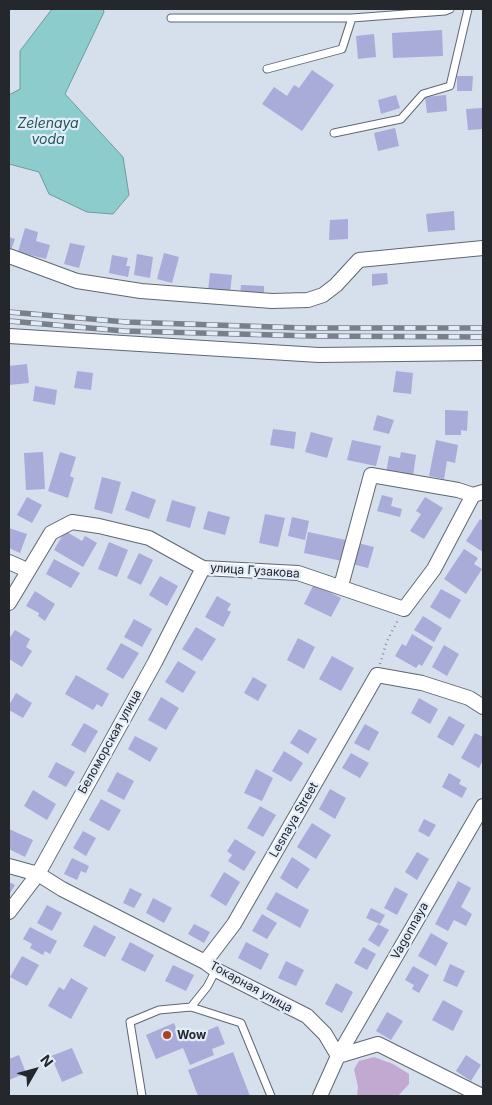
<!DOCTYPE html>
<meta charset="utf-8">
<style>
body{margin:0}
#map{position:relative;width:492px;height:1105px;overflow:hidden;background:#d6dfec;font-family:Inter,sans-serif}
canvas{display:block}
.frame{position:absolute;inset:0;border:10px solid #24272c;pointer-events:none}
.north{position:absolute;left:10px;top:1045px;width:50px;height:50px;-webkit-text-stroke:4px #e3ecf9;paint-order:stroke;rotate:52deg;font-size:14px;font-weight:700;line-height:20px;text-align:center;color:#24272c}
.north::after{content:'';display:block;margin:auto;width:18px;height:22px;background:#24272c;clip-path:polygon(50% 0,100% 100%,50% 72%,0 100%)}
</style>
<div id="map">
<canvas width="492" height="1105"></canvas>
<div class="frame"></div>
<div class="north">N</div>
</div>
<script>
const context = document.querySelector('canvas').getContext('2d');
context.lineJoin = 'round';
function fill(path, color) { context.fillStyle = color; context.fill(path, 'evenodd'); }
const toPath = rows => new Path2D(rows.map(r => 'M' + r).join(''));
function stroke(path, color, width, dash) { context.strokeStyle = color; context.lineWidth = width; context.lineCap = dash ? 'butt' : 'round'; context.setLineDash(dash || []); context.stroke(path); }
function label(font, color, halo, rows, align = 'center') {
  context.font = font + ' Inter,sans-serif'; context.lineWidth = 4.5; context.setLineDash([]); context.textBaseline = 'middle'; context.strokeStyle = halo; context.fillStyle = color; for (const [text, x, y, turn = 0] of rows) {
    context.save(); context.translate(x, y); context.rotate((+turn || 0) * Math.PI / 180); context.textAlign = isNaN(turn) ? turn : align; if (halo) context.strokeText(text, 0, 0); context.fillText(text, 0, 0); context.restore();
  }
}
fill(toPath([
 [374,1057,393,1064,409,1074,409,1084,398,1096,357,1096,358,1087,354,1069,359,1061]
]), '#c2a9d2');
const water = toPath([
 [52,9,103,9,104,12,65,94,123,157,129,195,113,214,87,212,49,194,39,172,9,164,9,95,20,89,20,51,52,9]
]);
fill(water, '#8dcccd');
stroke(water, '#6e9a9d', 1);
fill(toPath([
 [442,30,443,56,393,58,392,33],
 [374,34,376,57,358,59,356,36],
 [312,70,334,85,302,131,262,104,274,87,287,96,294,85,299,88],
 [457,76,473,76,472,91,457,91],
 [396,95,400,108,381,114,378,100],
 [446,95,447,111,427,113,425,97],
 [483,108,483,129,468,130,466,109],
 [395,128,399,146,378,151,374,133],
 [454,211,455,230,428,232,426,214],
 [348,219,348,239,329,240,330,220],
 [25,228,38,232,36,241,50,245,46,259,18,252],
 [9,237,15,239,10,253,9,252],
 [70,243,85,246,79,268,64,264],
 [164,253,179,257,172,283,157,279],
 [137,254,153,257,150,278,134,275],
 [112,255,128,258,126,266,130,266,128,277,109,273],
 [210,273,232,275,230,293,208,291],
 [387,273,388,284,372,286,372,274],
 [241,285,264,286,264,297,240,296],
 [27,364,29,383,9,385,9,366],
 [77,371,93,373,91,390,74,388],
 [396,371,413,373,411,394,393,392],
 [35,386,57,390,55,405,33,401],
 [445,410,468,411,467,431,461,430,461,435,445,435],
 [377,415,394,420,389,434,373,430],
 [273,429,296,432,294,449,270,445],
 [311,432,333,438,327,458,305,452],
 [352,440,381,446,376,466,347,460],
 [436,440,458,445,455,463,447,461,444,479,429,476],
 [43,452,45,489,26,490,24,453],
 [60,452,76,457,70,476,74,478,68,498,48,491],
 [401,452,416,455,413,476,386,473,389,456,400,458],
 [102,477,121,482,112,514,94,509],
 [132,491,156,500,149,519,125,510],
 [382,495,393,498,391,506,402,509,400,517,377,511],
 [27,497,42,505,32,523,17,515],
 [425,497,443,508,424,539,410,531,421,514,416,511],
 [172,500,196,507,190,528,166,521],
 [208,511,230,517,225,535,203,529],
 [265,514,285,518,278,547,259,543],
 [292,517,309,521,305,540,288,536],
 [480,519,483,521,483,552,466,541],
 [9,528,27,534,20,553,9,548],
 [65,531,82,541,85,536,97,543,83,567,54,550],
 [308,532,346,540,342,561,304,553],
 [109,542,128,550,117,577,98,569],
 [358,543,374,547,368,568,352,564],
 [464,549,478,558,474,564,482,569,466,594,444,579],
 [139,553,153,560,141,585,127,578],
 [54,559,80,573,71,588,46,574],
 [160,576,178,586,167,606,149,595],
 [314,584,341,598,331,617,304,604],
 [441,589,461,600,450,619,430,607],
 [35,591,55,604,45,621,38,616,39,613,26,606],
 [217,596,231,604,227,610,231,612,223,627,205,617],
 [423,616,442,628,434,642,414,630],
 [134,619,152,629,142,647,124,637],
 [196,627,216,639,202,661,182,649],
 [15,630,30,639,26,647,32,651,22,667,9,659,9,639],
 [412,634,433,647,422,666,419,664,416,668,395,656,402,644,406,646],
 [298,638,315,647,304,669,287,660],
 [121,643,139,653,123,679,106,669],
 [444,645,459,654,447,676,432,667],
 [332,656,354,668,341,691,319,679],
 [178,661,196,672,183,693,165,682],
 [76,675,109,694,102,707,97,704,93,710,65,694],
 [253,677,267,685,258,701,244,693],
 [16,693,32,703,23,718,9,710,9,705],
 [161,697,179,708,166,730,148,720],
 [419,698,438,709,430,724,411,713],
 [449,716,465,725,453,746,437,737],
 [84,723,98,731,85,753,71,745],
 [365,724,379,732,369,751,354,743],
 [299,729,317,739,308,754,290,743],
 [475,733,483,737,483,760,479,768,461,758],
 [135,736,158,748,150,762,128,749],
 [284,751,303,763,291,782,272,771],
 [351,753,369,763,360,778,342,768],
 [56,762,75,772,66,787,48,777],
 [256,769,273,778,262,801,244,793],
 [117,772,134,781,124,800,107,791],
 [449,773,461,780,459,784,467,788,462,798,442,787],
 [330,789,346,798,335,819,319,809],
 [33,790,56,804,47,820,24,806],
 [101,799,121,810,109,831,89,820],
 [260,806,276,815,263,837,247,828],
 [424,819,436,825,429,837,418,831],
 [312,823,331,835,316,859,297,847],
 [9,829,33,840,25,857,9,849],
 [83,831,96,838,86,856,73,848],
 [235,839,256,852,244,871,228,861,232,855,227,851],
 [417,852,429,859,417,880,405,872],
 [292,857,310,869,297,889,280,878],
 [72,858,89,866,86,873,81,871,77,880,64,874],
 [224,872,240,882,226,906,210,896],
 [458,881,471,888,461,907,472,914,466,926,454,920,448,931,435,924],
 [9,882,15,885,9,895],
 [395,887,408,894,397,915,384,908],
 [130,888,142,894,134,908,123,903],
 [276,892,309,910,300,928,266,909],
 [153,898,172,908,164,923,146,913],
 [47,905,62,913,52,931,37,923],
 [371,908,385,915,380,924,366,918],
 [262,914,277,923,267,939,252,931],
 [194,924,210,932,204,943,188,934],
 [378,924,389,930,379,947,368,940],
 [94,925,116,937,105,957,83,946],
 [30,927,57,941,50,954,45,951,43,955,30,948,32,944,23,939],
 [431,933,448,943,436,966,418,956],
 [130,942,154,955,145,972,121,960],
 [246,942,269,954,261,970,238,958],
 [363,947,376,954,367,970,354,963],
 [22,956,39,965,27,986,10,977],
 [286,961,304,970,296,986,278,978],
 [450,964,465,971,457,987,443,981],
 [173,965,194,975,186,991,165,981],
 [413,966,429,975,419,993,412,989,414,985,405,980],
 [71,978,88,988,71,1019,48,1006,59,987,64,990],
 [336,983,353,992,342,1013,325,1004],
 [443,1000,463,1011,453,1031,432,1020],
 [387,1012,403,1021,391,1040,376,1031],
 [174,1023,181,1041,218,1026,225,1044,212,1049,214,1055,190,1065,183,1048,156,1059,146,1035],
 [72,1048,83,1073,62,1082,51,1056],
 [233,1052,250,1096,198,1096,188,1070],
 [19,1055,26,1073,9,1080,9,1059],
 [466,1055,481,1065,471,1081,456,1071]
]), '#a9abd8');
const lane = toPath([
 [171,18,352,18],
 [267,69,342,49,352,18,445,11,450,9],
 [334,133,401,119,423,94,450,86,468,9],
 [191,1007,207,987,216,970],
 [142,1096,130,1022,159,1010,191,1007,241,1023,271,1096]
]);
const street = toPath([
 [9,256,77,281,141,291,272,301,308,300,323,295,336,285,359,260,483,248],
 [9,336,319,355,483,353],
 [9,562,27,570],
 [341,586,371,475,458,490,473,495,483,492],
 [9,603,51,533,72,522,99,526,149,538,203,568,298,573,404,609,434,569,473,495],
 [9,866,38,874,62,889,205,962,216,970,307,1016,325,1034,338,1056,378,1044,482,1096],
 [9,912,38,874,155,662,203,568],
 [205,962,234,924,377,675,422,683,469,698,483,707],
 [320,1096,338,1056,483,806]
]);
stroke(lane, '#5f6772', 9);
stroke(street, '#5f6772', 16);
stroke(toPath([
 [380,664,387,641,398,620]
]), '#898f99', 2.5, [1, 4]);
stroke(lane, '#fff', 7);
stroke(street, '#fff', 14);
const rail = toPath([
 [9,312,126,322,304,328,483,328],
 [9,321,124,331,312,336,483,337]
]);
stroke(rail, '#7a8089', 5.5);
stroke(rail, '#e3ecf9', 4, [11]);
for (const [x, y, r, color] of [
 [167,1035,5,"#a94221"]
]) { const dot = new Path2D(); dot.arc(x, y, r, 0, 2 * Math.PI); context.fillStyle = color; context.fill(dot); stroke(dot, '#e3ecf9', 2); }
label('12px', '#24272c', '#e3ecf9', [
 ["улица Гузакова",255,571,4],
 ["Беломорская улица",110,742,-61],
 ["Lesnaya Street",294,820,-60],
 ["Vagonnaya",410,931,-61],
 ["Токарная улица",251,987,29]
]);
label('bold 12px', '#24272c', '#e3ecf9', [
 ["Wow",177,1035]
], 'left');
label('italic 14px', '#22585a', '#e3ecf9', [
 ["Zelenaya",48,124],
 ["voda",48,140]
]);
</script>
